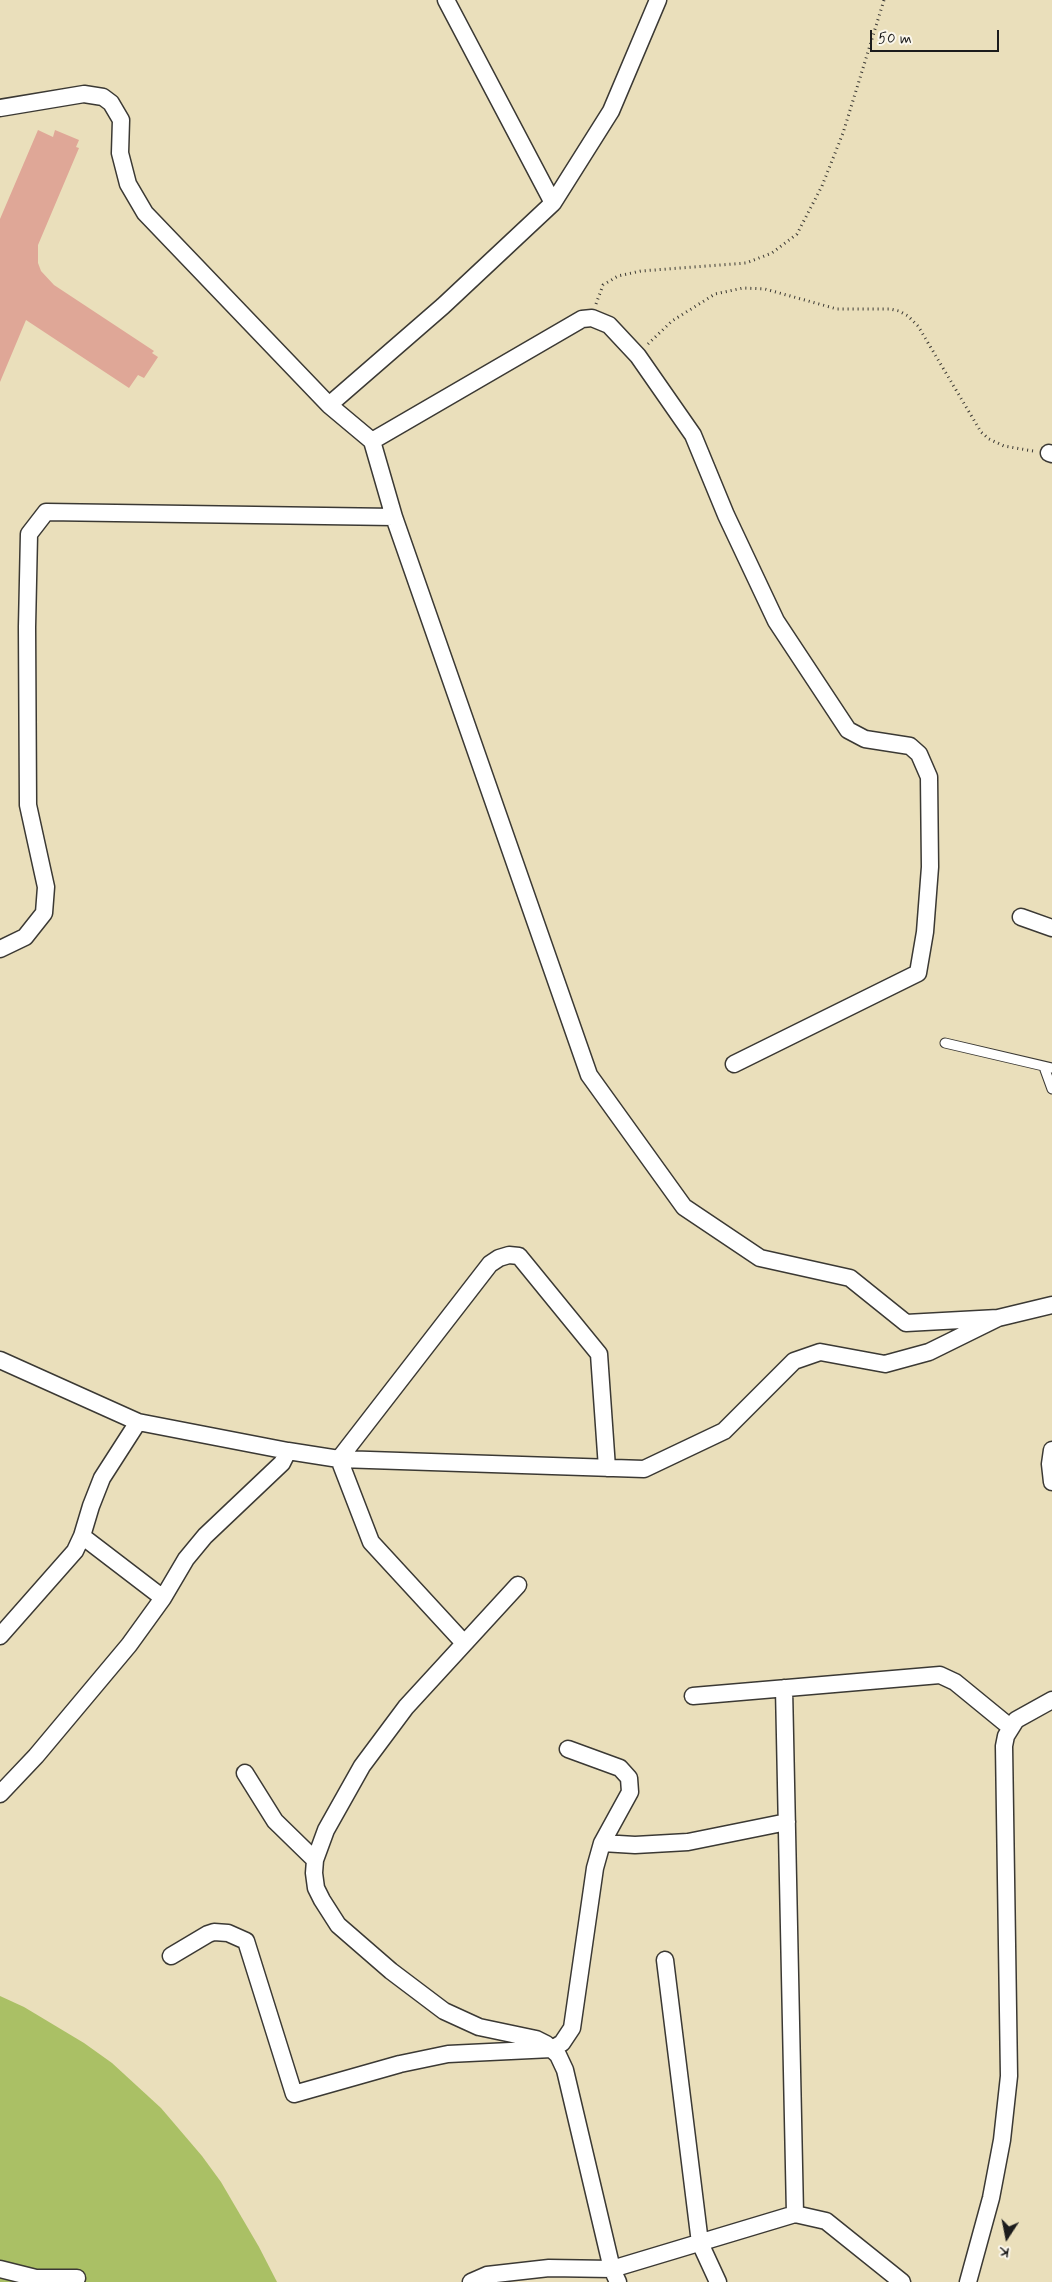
<!DOCTYPE html>
<style>
body{margin:0}
#map{position:relative;width:1052px;height:2282px;overflow:hidden;background:#eadfbb;font-family:Mynerve,sans-serif}
canvas{display:block}
.north{position:absolute;left:982px;top:2212px;width:50px;height:50px;-webkit-text-stroke:4px #fbf7ec;paint-order:stroke;rotate:191deg;font-size:14px;font-weight:700;line-height:20px;text-align:center;color:#1c1c1c}
.north::after{content:'';display:block;margin:auto;width:18px;height:22px;background:#1c1c1c;clip-path:polygon(50% 0,100% 100%,50% 72%,0 100%)}
.scale{position:absolute;left:870px;top:30px;width:129px;height:22px;box-sizing:border-box;border:2px solid #1c1c1c;border-top:0;padding-left:6px;font-size:15px;line-height:18px;white-space:nowrap;color:#1c1c1c;-webkit-text-stroke:4px #fbf7ec;paint-order:stroke}
</style>
<div id="map">
<canvas width="1052" height="2282"></canvas>
<div class="north">K</div>
<div class="scale">50 m</div>
</div>
<script>
const context = document.querySelector('canvas').getContext('2d');
context.lineJoin = 'round';
function fill(path, color) { context.fillStyle = color; context.fill(path, 'evenodd'); }
const toPath = rows => new Path2D(rows.map(r => 'M' + r).join(''));
function stroke(path, color, width, dash) { context.strokeStyle = color; context.lineWidth = width; context.lineCap = dash ? 'butt' : 'round'; context.setLineDash(dash || []); context.stroke(path); }
fill(toPath([
 [0,1996,24,2007,84,2043,112,2063,161,2108,202,2156,221,2182,259,2247,277,2282,0,2282]
]), '#aac065');
fill(toPath([
 [38,130,53,137,55,130,79,140,76,147,79,148,38,245,38,263,41,271,54,285,154,351,152,353,158,357,144,378,138,375,129,388,26,320,0,382,0,219]
]), '#dfa797');
const service = toPath([
 [945,1043,1052,1068],
 [1044,1067,1052,1089]
]);
const minor = toPath([
 [446,0,553,203],
 [0,108,84,94,103,97,111,103,121,120,120,153,128,184,145,213,329,405,372,441,394,517],
 [329,405,443,306,553,203,611,111,658,0],
 [372,441,582,319,592,318,609,325,638,356,693,435,726,515,776,621,848,730,865,739,910,746,919,754,929,777,930,867,925,932,918,973,734,1064],
 [1049,453,1052,454],
 [1021,917,1052,928],
 [0,949,25,937,44,913,46,887,28,805,27,627,29,534,46,512,394,517,589,1075,684,1207,760,1258,850,1278,906,1323,998,1318],
 [0,1360,138,1422,102,1478,91,1506,82,1536,75,1551,0,1636],
 [138,1422,288,1451],
 [1052,1450,1050,1464,1052,1482],
 [82,1536,163,1598],
 [518,1585,406,1707,362,1766,326,1830,315,1860,314,1873,316,1888,322,1900,338,1925,391,1971,444,2011,479,2027,536,2039,546,2044,558,2055,565,2070,612,2269,618,2282],
 [464,1643,371,1542,339,1459,490,1264,499,1258,509,1255,519,1256,599,1354,607,1468],
 [784,1688,795,2214],
 [693,1696,940,1675,955,1682,1010,1727],
 [245,1773,275,1821,315,1860],
 [0,1794,36,1756,129,1645,163,1598,186,1559,205,1536,282,1463,288,1451,339,1459,644,1469,724,1431,794,1361,820,1352,885,1364,929,1352,998,1318,1052,1305],
 [602,1843,635,1845,688,1842,787,1822],
 [171,1956,208,1934,214,1932,228,1933,246,1941,294,2094,400,2064,448,2054,552,2049,562,2043,572,2028,595,1868,602,1843,630,1792,629,1778,620,1768,568,1749],
 [665,1960,700,2243,718,2282],
 [0,2269,36,2278,77,2278],
 [471,2282,487,2275,549,2268,612,2269,795,2214,826,2221,902,2282],
 [968,2282,991,2198,1002,2140,1009,2076,1004,1746,1006,1736,1016,1720,1052,1700]
]);
stroke(service, '#3b3934', 11);
stroke(minor, '#3b3934', 19);
stroke(toPath([
 [596,304,603,285,618,276,641,271,746,263,772,253,797,234,822,186,843,133,884,0],
 [648,344,672,321,715,294,743,288,765,289,837,309,890,309,899,311,908,316,918,326,981,432,989,439,1004,446,1033,451]
]), '#3b3934', 3, [1, 4]);
stroke(service, '#fff', 9);
stroke(minor, '#fff', 16);
</script>
